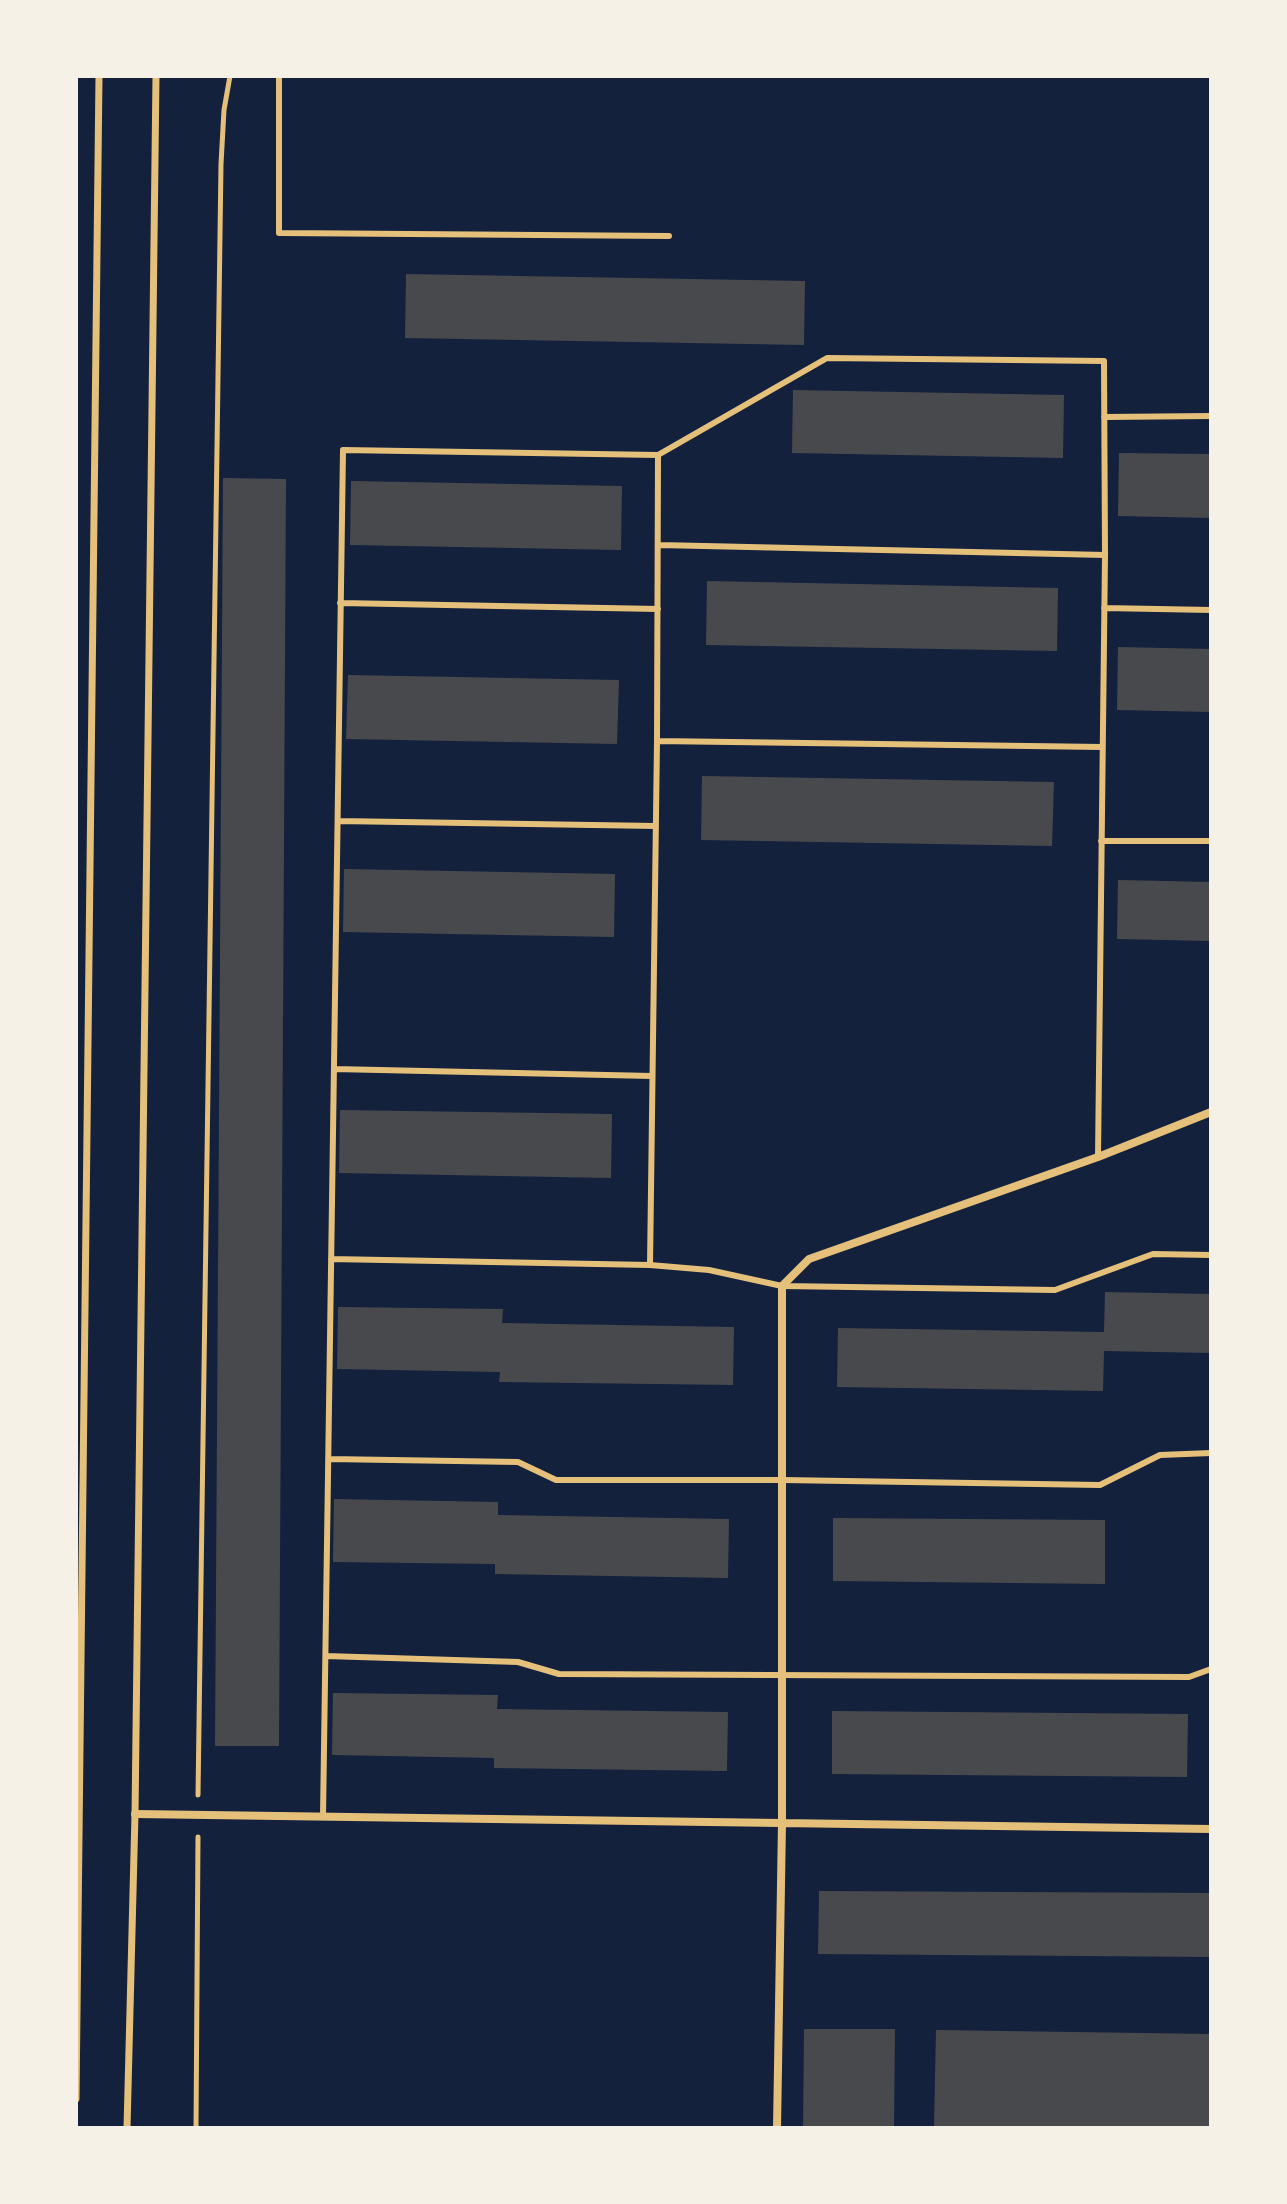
<!DOCTYPE html>
<style>
body{margin:0}
#map{position:relative;width:1287px;height:2204px;overflow:hidden;background:#14213d;font-family:"Fira Sans Condensed",sans-serif}
canvas{display:block}
.frame{position:absolute;inset:0;border:78px solid #f6f1e7;pointer-events:none}
</style>
<div id="map">
<canvas width="1287" height="2204"></canvas>
<div class="frame"></div>
</div>
<script>
const context = document.querySelector('canvas').getContext('2d');
context.lineJoin = 'round';
function fill(path, color) { context.fillStyle = color; context.fill(path, 'evenodd'); }
const toPath = rows => new Path2D(rows.map(r => 'M' + r).join(''));
function stroke(path, color, width, dash) { context.strokeStyle = color; context.lineWidth = width; context.lineCap = dash ? 'butt' : 'round'; context.setLineDash(dash || []); context.stroke(path); }
fill(toPath([
 [406,274,805,281,804,345,405,338],
 [793,390,1064,395,1063,458,792,453],
 [1119,453,1211,454,1211,518,1118,516],
 [223,478,286,479,279,1746,215,1746],
 [351,481,622,486,621,550,350,545],
 [707,581,1058,588,1057,651,706,645],
 [1118,647,1211,649,1211,712,1117,710],
 [348,675,619,680,617,744,346,739],
 [702,776,1054,782,1052,846,701,840],
 [344,869,615,874,614,937,343,932],
 [1118,880,1211,882,1211,941,1117,939],
 [340,1110,612,1114,611,1178,339,1173],
 [1105,1292,1211,1294,1211,1353,1104,1351,1103,1391,837,1387,838,1328,1104,1332],
 [338,1307,503,1309,502,1323,734,1327,733,1385,499,1382,500,1372,337,1369],
 [334,1499,498,1502,498,1515,729,1519,728,1578,495,1574,495,1564,333,1562],
 [833,1518,1105,1520,1105,1584,833,1581],
 [333,1693,498,1695,497,1709,728,1712,727,1771,494,1768,494,1758,332,1755],
 [832,1711,1188,1714,1187,1777,832,1774],
 [819,1891,1211,1893,1211,1957,818,1954],
 [804,2029,895,2029,894,2128,803,2128],
 [936,2030,1211,2034,1211,2128,934,2128]
]), '#48494c');
stroke(toPath([
 [198,1795,221,164,224,110,230,76],
 [196,2128,198,1837]
]), '#e5c07b', 5);
stroke(toPath([
 [279,76,279,233,669,236],
 [1104,417,1211,416],
 [659,545,1105,555],
 [340,603,658,609],
 [1104,608,1211,610],
 [657,741,1102,747],
 [338,821,656,826],
 [1101,841,1211,841],
 [334,1069,652,1076],
 [331,1259,650,1265,709,1270,782,1286,1055,1290,1153,1254,1211,1255],
 [650,1265,657,741,658,455],
 [329,1459,518,1462,556,1480,782,1480,1100,1485,1160,1455,1211,1453],
 [326,1656,518,1662,559,1674,1189,1677,1211,1669],
 [323,1816,343,450,658,455,827,358,1104,361,1105,555,1098,1157]
]), '#e5c07b', 6);
stroke(toPath([
 [76,2099,99,76],
 [127,2128,135,1814,156,76]
]), '#e5c07b', 7);
stroke(toPath([
 [135,1814,1211,1829],
 [777,2128,782,1823,782,1286,809,1259,1098,1157,1211,1112]
]), '#e5c07b', 8);
</script>
